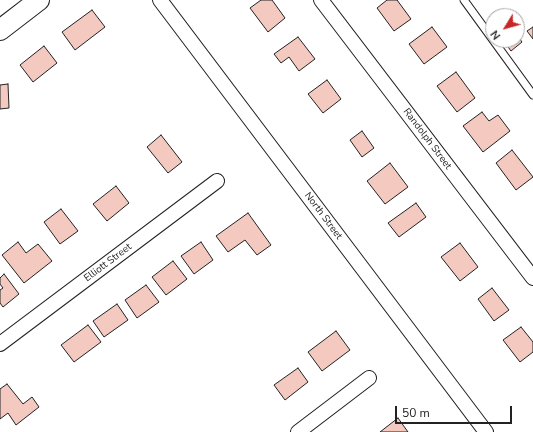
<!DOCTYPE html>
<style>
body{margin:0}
#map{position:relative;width:533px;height:432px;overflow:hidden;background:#fff;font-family:"Nunito Sans",sans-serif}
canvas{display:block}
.north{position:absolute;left:485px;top:8px;width:40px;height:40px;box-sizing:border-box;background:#fff;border:1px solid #a7a7a7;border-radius:50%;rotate:233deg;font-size:11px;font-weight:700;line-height:16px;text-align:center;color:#222}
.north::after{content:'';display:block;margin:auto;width:14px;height:18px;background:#c62828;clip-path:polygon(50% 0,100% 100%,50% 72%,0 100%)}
.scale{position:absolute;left:395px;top:406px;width:117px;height:18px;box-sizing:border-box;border:2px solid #222;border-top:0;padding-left:5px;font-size:12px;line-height:14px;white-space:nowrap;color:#222;-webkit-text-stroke:3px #fff;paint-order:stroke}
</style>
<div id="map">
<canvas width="533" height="432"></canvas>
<div class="north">N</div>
<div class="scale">50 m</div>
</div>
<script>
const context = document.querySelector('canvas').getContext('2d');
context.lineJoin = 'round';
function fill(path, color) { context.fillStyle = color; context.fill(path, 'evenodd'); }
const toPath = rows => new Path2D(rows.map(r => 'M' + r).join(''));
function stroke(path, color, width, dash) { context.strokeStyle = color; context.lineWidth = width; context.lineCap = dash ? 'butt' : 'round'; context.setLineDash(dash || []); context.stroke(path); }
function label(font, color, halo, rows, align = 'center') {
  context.font = font + ' "Nunito Sans",sans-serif'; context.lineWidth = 3; context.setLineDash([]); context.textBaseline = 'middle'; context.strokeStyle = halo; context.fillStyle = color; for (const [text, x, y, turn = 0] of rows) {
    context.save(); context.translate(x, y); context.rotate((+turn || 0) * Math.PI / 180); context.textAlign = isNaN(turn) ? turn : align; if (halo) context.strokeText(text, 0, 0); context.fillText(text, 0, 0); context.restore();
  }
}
const building = toPath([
 [261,0,272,0,285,18,268,32,250,8,261,0],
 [387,0,397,0,411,19,394,31,377,8,387,0],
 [92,10,105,27,75,50,62,32,92,10],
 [432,27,447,47,424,64,409,44,432,27],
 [533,27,533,39,527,31,533,27],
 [517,35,522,42,511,51,503,40,517,40,517,35],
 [298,37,315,59,299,71,289,57,281,63,274,54,298,37],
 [44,46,57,63,33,82,20,65,44,46],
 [456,72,475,98,457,112,437,86,456,72],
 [327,80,341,99,323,113,308,94,327,80],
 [8,84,9,108,0,109,0,85,8,84],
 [482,112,489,121,498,115,510,131,483,152,463,126,482,112],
 [362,131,374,148,362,157,350,140,362,131],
 [161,135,182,162,168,173,147,147,161,135],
 [512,150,533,177,516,190,496,163,512,150],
 [390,163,408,187,385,204,367,181,390,163],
 [116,186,129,203,107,221,93,204,116,186],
 [416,203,426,217,399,237,388,223,416,203],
 [61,209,78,231,60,244,44,222,61,209],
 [248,213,271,245,257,255,245,240,228,252,216,236,248,213],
 [18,242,26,253,38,244,52,261,24,283,2,255,18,242],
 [201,242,213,260,194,274,181,256,201,242],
 [460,243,478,267,460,281,441,257,460,243],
 [173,261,187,279,166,295,152,277,173,261],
 [4,274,19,294,3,307,0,303,0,290,3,288,0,284,0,278,4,274],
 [146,285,159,302,137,318,125,300,146,285],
 [492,288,509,310,494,321,478,299,492,288],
 [117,304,128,320,104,337,93,321,117,304],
 [88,325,101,342,74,362,61,345,88,325],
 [521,327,533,342,533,352,520,362,503,340,521,327],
 [336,331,350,350,322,371,308,352,336,331],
 [298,368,308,382,285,400,274,385,298,368],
 [7,384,23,404,32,397,39,407,16,425,8,413,0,419,0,389,7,384],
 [398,418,408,432,380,432,398,418]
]);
fill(building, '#f3c9c0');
stroke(building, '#222', 1);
const lane = toPath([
 [464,0,533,95]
]);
const street = toPath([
 [160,0,486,432],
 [321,0,533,278],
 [0,344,217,181],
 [298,432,369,378]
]);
const secondary = toPath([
 [0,30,39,0]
]);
stroke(lane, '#222', 9);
stroke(street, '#222', 16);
stroke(secondary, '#222', 22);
stroke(lane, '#fff', 7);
stroke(street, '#fff', 14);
stroke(secondary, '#fff', 20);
label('10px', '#222', '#fff', [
 ["Randolph Street",427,139,53],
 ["North Street",323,216,53],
 ["Elliott Street",108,263,-37]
]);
</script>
